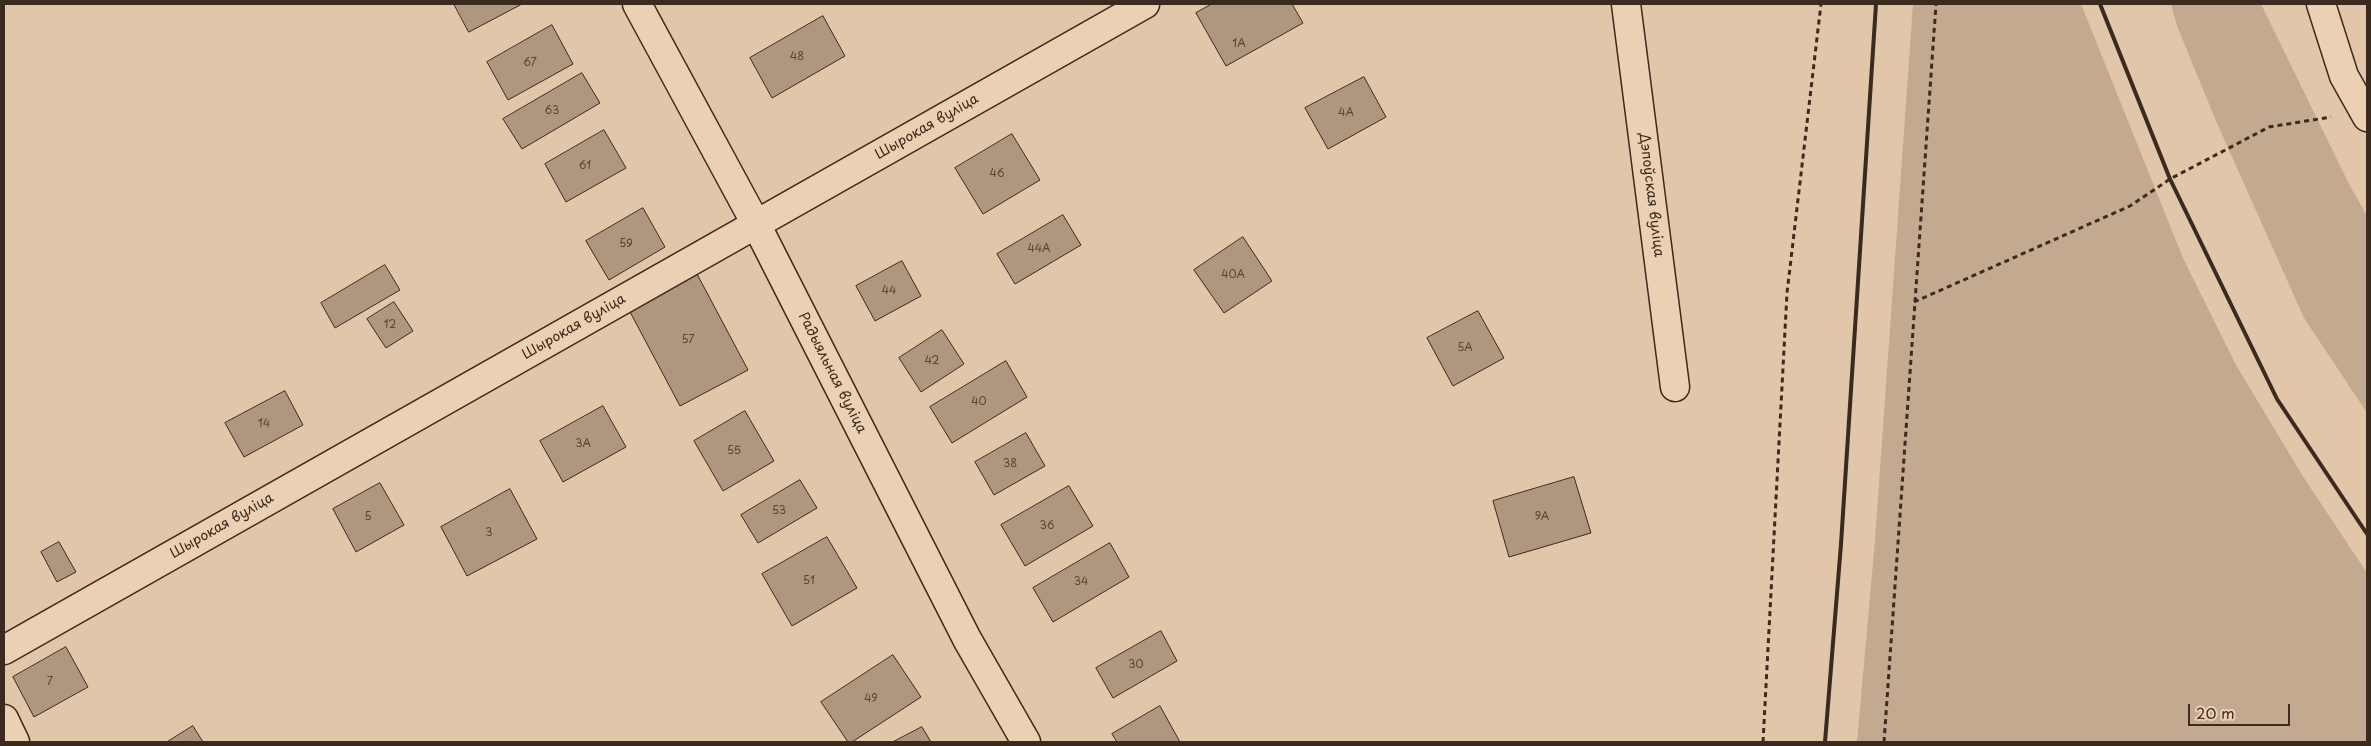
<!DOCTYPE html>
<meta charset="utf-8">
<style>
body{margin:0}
#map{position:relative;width:2371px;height:746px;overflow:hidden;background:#e2c6aa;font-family:"Playpen Sans",sans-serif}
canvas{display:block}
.frame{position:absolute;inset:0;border:5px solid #3b2a1e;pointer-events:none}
.scale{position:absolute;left:2188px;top:704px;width:102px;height:22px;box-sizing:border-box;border:2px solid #3b2a1e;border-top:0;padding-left:6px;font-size:15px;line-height:18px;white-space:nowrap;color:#3b2a1e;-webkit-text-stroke:4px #ecd0b3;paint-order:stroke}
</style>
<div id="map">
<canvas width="2371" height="746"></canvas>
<div class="frame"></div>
<div class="scale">20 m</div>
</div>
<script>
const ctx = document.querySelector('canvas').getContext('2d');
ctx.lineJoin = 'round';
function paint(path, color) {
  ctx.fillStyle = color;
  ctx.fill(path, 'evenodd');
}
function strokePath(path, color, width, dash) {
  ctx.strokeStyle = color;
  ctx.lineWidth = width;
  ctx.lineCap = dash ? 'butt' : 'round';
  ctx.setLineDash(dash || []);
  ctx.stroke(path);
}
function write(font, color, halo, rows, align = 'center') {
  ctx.font = font + ' "Playpen Sans",sans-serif';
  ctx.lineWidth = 4;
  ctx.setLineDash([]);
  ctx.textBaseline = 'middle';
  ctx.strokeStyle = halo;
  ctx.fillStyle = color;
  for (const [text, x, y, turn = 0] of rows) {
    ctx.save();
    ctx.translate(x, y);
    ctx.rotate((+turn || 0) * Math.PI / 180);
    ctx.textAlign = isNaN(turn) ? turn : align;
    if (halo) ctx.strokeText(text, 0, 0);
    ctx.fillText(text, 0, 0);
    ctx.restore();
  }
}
paint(new Path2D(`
 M1913 4H2081L2183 258 2236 365 2304 478 2367 573V742H1857L1875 540Z
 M2171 4H2261L2349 184 2367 216V413L2304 318 2216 121 2177 26Z`), '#c3a990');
const building = new Path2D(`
 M454 4H522L469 32Z
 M1212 4H1292L1303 23 1226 66 1196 13Z
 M823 16 845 56 772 98 750 58Z
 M552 25 573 64 508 100 487 62Z
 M582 73 600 103 522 149 503 119Z
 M1364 77 1386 117 1328 149 1305 108Z
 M604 130 626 168 566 202 545 164Z
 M1012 134 1040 180 983 214 955 168Z
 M643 208 665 247 609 280 586 241Z
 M1063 215 1081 245 1015 284 997 254Z
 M1243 237 1272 281 1224 313 1194 270Z
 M902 261 921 296 875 321 856 286Z
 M385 265 400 290 335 328 321 303Z
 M697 274 748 370 680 406 629 310Z
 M394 302 413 331 386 348 367 319Z
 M1478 311 1504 358 1453 386 1427 338Z
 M942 330 964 364 921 392 899 358Z
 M1006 361 1027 397 952 443 930 407Z
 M285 391 303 425 244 457 225 423Z
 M603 406 626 447 563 482 540 441Z
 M745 411 774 461 723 491 694 441Z
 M1026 433 1045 466 994 495 975 462Z
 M1574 477 1591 533 1509 557 1493 501Z
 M800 480 817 508 758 543 741 515Z
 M380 483 404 525 356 552 333 509Z
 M1069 486 1093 526 1025 566 1001 525Z
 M510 489 537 539 467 576 441 527Z
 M827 537 857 588 792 626 762 574Z
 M59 542 76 572 57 582 41 552Z
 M1110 543 1129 577 1053 622 1033 588Z
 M1161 631 1177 661 1113 698 1096 668Z
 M66 647 88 687 34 717 13 677Z
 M893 655 921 697 852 742H848L821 702Z
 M1160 706 1180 742H1117L1112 734Z
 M193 726 203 742H167Z
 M922 727 931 742H893Z`);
paint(building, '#ae967f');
strokePath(building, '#3b2a1e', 1);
const street = new Path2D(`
 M637 4 756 224 967 639 1026 742
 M1626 4 1675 387
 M2321 4 2344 76 2367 117
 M4 719 15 742`);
const secondary = new Path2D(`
 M4 650 1145 4`);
strokePath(street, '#3b2a1e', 31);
strokePath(secondary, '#3b2a1e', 31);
strokePath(new Path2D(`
 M1914 302 2130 206 2170 179 2269 127 2331 117
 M1763 742 1787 293 1821 4
 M1884 742 1936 4`), '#3b2a1e', 3, [5, 4]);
strokePath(street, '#ecd0b3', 28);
strokePath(secondary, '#ecd0b3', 28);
strokePath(new Path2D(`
 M2100 4 2170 179 2277 399 2367 534
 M1825 742 1841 544 1876 4`), '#3b2a1e', 4);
write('11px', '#584536', null, [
 ["1А",1239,44],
 ["48",797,57],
 ["67",530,63],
 ["63",552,111],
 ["4А",1346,113],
 ["61",585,166],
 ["46",997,174],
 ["59",626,244],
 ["44А",1039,249],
 ["40А",1233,275],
 ["44",889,291],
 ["12",390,325],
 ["57",688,340],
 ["5А",1465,348],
 ["42",932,361],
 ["40",979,402],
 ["14",264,424],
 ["3А",583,444],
 ["55",734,451],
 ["38",1010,464],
 ["53",779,511],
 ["5",368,517],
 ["9А",1542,517],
 ["36",1047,526],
 ["3",489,533],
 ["51",809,581],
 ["34",1081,582],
 ["30",1136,665],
 ["7",50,682],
 ["49",871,699]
]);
write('14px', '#3b2a1e', '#ecd0b3', [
 ["Шырокая вуліца",927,127,-30],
 ["Дэпоўская вуліца",1651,195,83],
 ["Шырокая вуліца",574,327,-30],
 ["Радыяльная вуліца",832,373,63],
 ["Шырокая вуліца",222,526,-30]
]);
</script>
